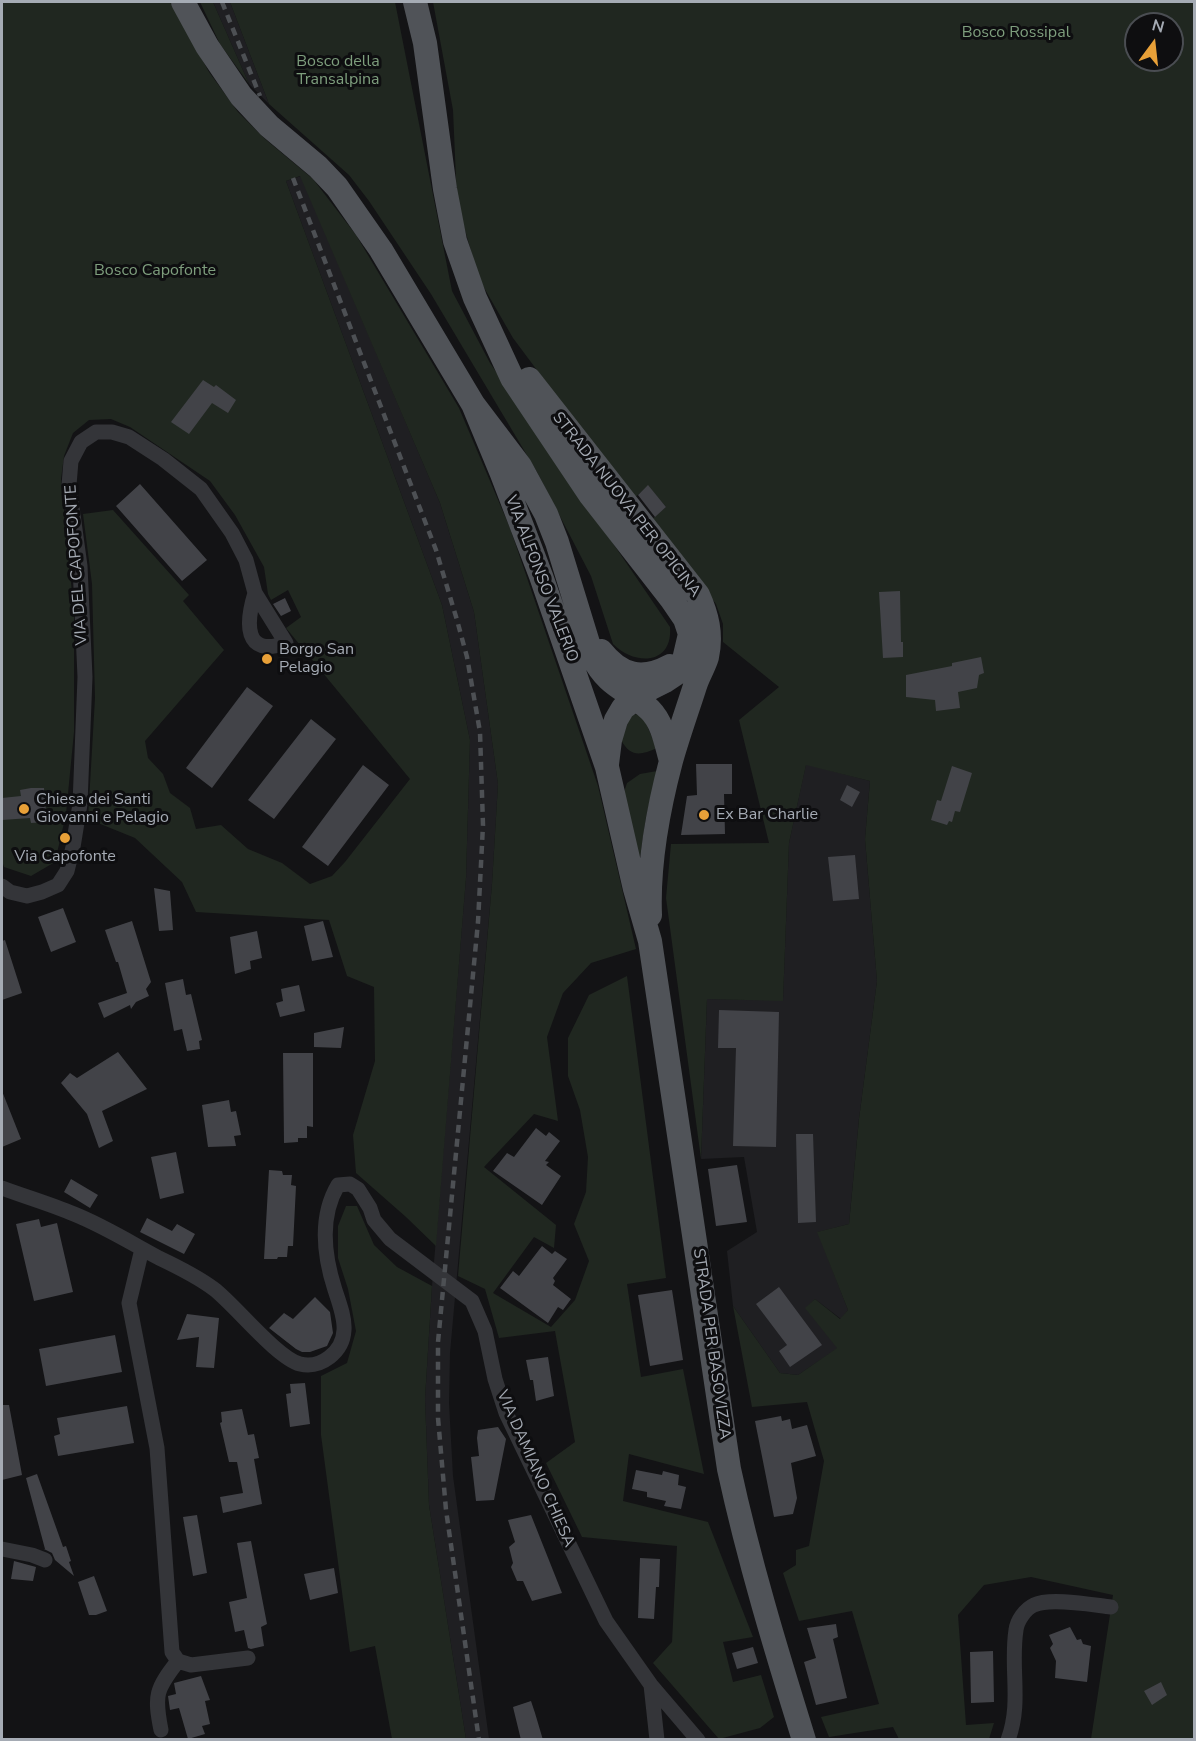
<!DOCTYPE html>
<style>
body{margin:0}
#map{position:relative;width:1196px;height:1741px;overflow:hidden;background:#131315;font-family:"Nunito Sans",sans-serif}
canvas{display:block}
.frame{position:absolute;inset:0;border:3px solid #a5abb4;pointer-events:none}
.north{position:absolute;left:1124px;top:12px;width:60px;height:60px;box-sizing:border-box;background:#0e0e10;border:2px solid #4a4d52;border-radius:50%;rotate:15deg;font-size:16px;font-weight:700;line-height:24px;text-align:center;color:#a5abb4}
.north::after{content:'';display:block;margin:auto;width:21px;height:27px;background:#e8a038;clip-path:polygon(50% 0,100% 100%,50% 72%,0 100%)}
</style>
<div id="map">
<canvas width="1196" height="1741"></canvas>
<div class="frame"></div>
<div class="north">N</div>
</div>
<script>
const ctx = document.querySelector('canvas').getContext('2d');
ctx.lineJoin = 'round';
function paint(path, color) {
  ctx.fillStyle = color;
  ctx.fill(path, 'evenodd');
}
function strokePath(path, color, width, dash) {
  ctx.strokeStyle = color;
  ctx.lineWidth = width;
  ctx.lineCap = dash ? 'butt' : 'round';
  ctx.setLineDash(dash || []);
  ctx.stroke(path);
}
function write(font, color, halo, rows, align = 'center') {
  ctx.font = font + ' "Nunito Sans",sans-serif';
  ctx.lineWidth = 6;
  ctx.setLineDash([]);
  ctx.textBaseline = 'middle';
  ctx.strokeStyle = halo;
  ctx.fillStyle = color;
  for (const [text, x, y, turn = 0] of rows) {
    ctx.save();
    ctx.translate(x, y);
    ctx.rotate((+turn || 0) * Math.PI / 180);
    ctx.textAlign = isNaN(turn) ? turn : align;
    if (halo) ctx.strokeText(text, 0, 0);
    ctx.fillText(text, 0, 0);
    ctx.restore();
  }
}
paint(new Path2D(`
 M213 2H230L269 104 249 84Z
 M301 176 440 503 474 612 498 784 492 884 450 1353 449 1403 453 1476 489 1739H466L429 1505 425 1399 432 1286 466 878 470 740 442 605 286 181Z
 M806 764 870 781 865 839 877 981 859 1119 849 1224 818 1232 848 1310 841 1319 815 1299 806 1308 838 1348 798 1375 780 1373 733 1306 727 1251 757 1232 744 1157 701 1159 707 999 783 1000 789 843Z`), '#1f1f22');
paint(new Path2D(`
 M2 2H170L209 72 238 112 265 139 313 179 356 235 459 408 510 528 598 786 636 949 591 963 563 993 547 1037 558 1121 534 1114 484 1167 556 1225 554 1248 534 1237 493 1293 551 1327 575 1300 589 1261 574 1224 586 1192 588 1157 580 1110 568 1076V1038L589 995 627 976 666 1278 627 1284 641 1377 683 1369 704 1474 629 1454 623 1501 708 1522 753 1637 723 1642 733 1682 761 1675 774 1717 760 1728 719 1739 653 1663 672 1642 677 1546 582 1537 546 1463 575 1442 555 1331 499 1338 485 1289 458 1276 492 884 498 784 474 612 440 503 300 176 286 181 442 605 470 740 466 878 436 1246 406 1217 356 1173 353 1135 375 1061 374 987 347 976 329 920 196 912 182 882 135 838 88 819 95 698 92 584 83 514 113 510 189 595 183 601 224 650 145 741 148 758 163 774 170 793 190 808 196 829 221 825 248 849 282 863 310 884 332 876 345 862 410 779 286 628 301 617 288 590 271 600 268 594 264 567 235 515 210 481 130 427 111 419 89 420 73 433 64 456 61 479 74 614V732L66 814 55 862 31 876 4 867 2 861Z
 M200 2H213L249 84 220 44Z
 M230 2H395L452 291 490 363 670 627C673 665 635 666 613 644L591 576 537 472 431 294 369 201 349 175 269 104Z
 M433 2H1194V1739H1091L1113 1595 1031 1577 984 1585 958 1615 966 1725 994 1723 989 1739H899L893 1727 829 1737 821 1717 879 1704 852 1611 799 1621 783 1573 796 1565V1550L809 1546 824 1461 807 1402 752 1407 733 1306 780 1373 798 1375 837 1348 805 1308 815 1299 840 1319 848 1310 817 1232 849 1224 859 1119 877 981 865 839 870 781 806 765 789 843 783 1001 707 999 701 1159 666 898 671 844 769 843 739 720 779 687 723 642V624L716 604 651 520 666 507 648 486 633 499 513 338 479 279 457 202 453 110ZM1136 24H1172V60H1136Z
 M638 714 643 717 657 748C641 755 631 758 621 740L631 715Z
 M657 771 646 817 639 864 624 792 627 783 640 774Z
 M346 1206H357L374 1245 397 1267 432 1286 425 1399 429 1505 466 1739H392L375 1646 350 1652 321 1435V1376L347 1363 356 1331 348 1289 338 1258V1226Z`), '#202720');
paint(new Path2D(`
 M203 380 214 387 216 385 236 400 228 413 212 403 189 434 171 422Z
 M140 484 207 560 182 581 116 506Z
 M648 485 666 507 655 517 638 495Z
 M900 591 901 642H903V657L883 658 879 592Z
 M285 598 291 611 281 616 273 604Z
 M981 657 984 673 979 675 977 688 958 692 960 708 936 711 935 700 906 697V675L952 666V663Z
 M247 687 273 706 212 788 186 768Z
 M311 719 336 739 274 819 248 800Z
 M696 764H732V794H724L725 834 681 835 687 796 697 795Z
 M363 765 389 785 328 866 302 847Z
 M952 766 972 773 960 812 955 811 952 822 949 821 947 825 931 820 937 800 941 801Z
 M847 785 860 792 852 807 840 800Z
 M31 788H44L47 822 31 823 30 818 2 820V798L21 796 20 790Z
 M855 855 859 899 833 901 828 857Z
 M154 888 170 891 173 930 159 931Z
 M63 908 76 942 51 952 38 917Z
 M132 921 151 982 146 989 149 996 136 1002 131 1009 130 1005 104 1018 98 1003 127 993 118 962H116L105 930Z
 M323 921 333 957 312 961 304 926Z
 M257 931 262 958 250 961 251 969 235 974 230 937Z
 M5 940 22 993 2 1000V941Z
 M183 979 186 995 191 994 202 1040 199 1041 200 1049 187 1051 182 1029 174 1031 165 983Z
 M299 985 305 1011 280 1017 276 1003 283 1001 281 989Z
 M719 1010 779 1012 776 1147 733 1146 736 1048H718Z
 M344 1027 341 1048 314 1047V1033Z
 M118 1052 147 1089 102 1111 113 1141 99 1148 87 1114 61 1083 70 1073 77 1078Z
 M283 1053H313V1127L307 1126V1138H298V1142L284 1143Z
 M2 1091 21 1139 2 1147Z
 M229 1100 231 1112 236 1111 241 1135 234 1136 236 1146 208 1147 202 1105Z
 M536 1128 546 1136 549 1132 560 1141 545 1161 549 1162 546 1165 561 1176 542 1205 493 1171 507 1153 514 1157Z
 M796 1134H813L816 1222 798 1223Z
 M176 1152 184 1193 160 1199 151 1157Z
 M737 1165 747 1222 716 1226 708 1169Z
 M269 1170 282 1171 283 1175H292L291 1185 296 1186 293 1246H288L287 1257H278L277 1259H264Z
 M71 1179 98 1195 90 1208 64 1192Z
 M147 1218 172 1231 177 1224 195 1234 184 1254 140 1232Z
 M39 1219 41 1227 57 1223 73 1292 34 1301 16 1224Z
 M542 1246 552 1254 555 1251 567 1259 553 1278 555 1281 553 1285 571 1299 563 1310 558 1307 548 1323 500 1288 513 1271 519 1276Z
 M779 1287 822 1345 790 1367 779 1351 787 1345 756 1304Z
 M672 1290 683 1360 650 1366 638 1295Z
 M315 1297 330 1312 333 1333 327 1346 310 1352H302L296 1349 269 1328 284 1313 293 1319Z
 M187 1314 219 1318 214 1368 196 1367 199 1337 177 1340Z
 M115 1335 122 1372 46 1386 39 1349Z
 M548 1357 554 1396 536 1401 533 1380H530L526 1360Z
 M305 1383 310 1424 290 1427 286 1394 291 1393 290 1384Z
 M2 1405H9L22 1475 2 1480Z
 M127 1406 134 1443 58 1456 54 1436 60 1434 57 1418Z
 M242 1409 248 1435 254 1434 259 1458 254 1459 262 1504 223 1513 220 1497 243 1493 237 1462H229L220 1423 222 1422 221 1412Z
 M781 1416 782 1421 790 1419 792 1429 807 1425 816 1456 791 1463 797 1498 793 1514 774 1517 755 1421Z
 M498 1427 506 1439 494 1500 476 1501 471 1457 479 1456 477 1438 478 1430Z
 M636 1470 662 1475 663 1471 679 1475 678 1485 686 1487 681 1509 664 1506 666 1501 647 1497V1492L632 1489Z
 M37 1474 62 1544 63 1547 66 1546 71 1561 69 1562 74 1576 55 1560 52 1553 44 1549H45L26 1478Z
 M197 1515 207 1573 193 1576 183 1517Z
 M531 1515 562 1593 532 1601 523 1581H517L511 1567 513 1563 509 1547 515 1542 508 1520Z
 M251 1541 267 1624 261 1627 264 1646 251 1649 248 1648 244 1630 235 1632 229 1602 247 1598 237 1543Z
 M640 1558 660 1559 659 1587H656L654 1619 638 1618Z
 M14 1561 36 1567 33 1581 11 1579Z
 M334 1568 338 1593 310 1600 304 1574Z
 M94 1576 107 1611 96 1615H89L78 1582Z
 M836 1624 838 1637 833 1639 847 1698 816 1705 804 1662 816 1658 807 1628Z
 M1070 1627 1077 1640 1081 1639 1083 1644 1091 1646 1087 1682 1055 1678 1056 1661 1050 1648 1053 1644 1049 1635Z
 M753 1647 758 1663 737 1669 732 1653Z
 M993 1651 994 1702 971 1703 970 1652Z
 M201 1676 210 1700 205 1701 210 1724 202 1726 205 1734 188 1739 179 1708 170 1710 168 1696 176 1694 174 1683Z
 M1161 1682 1167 1695 1152 1705 1144 1691Z
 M531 1701 535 1713 543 1740H521L513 1707Z`), '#424348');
strokePath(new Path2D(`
 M2 886 10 892 27 896 42 892 58 885 67 871 73 847 80 804 85 677 80 566 69 485 71 461 81 442 96 432H112L129 437 163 459 201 489 232 533 246 560 255 593 286 643C243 658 246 622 255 593
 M2 1188C26 1197 50 1204 74 1214 104 1226 131 1243 159 1258 178 1267 198 1277 214 1289 235 1305 277 1358 300 1364 321 1369 343 1352 344 1330 345 1318 339 1302 335 1290 324 1256 319 1217 338 1185L350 1184 358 1189 370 1208 374 1220 390 1239 472 1301 485 1331 495 1379 506 1413 606 1621 651 1685 698 1740
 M142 1249 129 1303 157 1448 172 1652 178 1661 191 1665 248 1658
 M2 1549 32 1555 45 1560
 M651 1685 657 1740
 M161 1730C154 1695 156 1689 178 1661
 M1008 1740C1022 1702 1010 1668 1016 1630 1017 1621 1025 1609 1034 1605 1050 1597 1093 1605 1111 1607`), '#343539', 15);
strokePath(new Path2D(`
 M183 2 207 46 241 96 269 126 318 167 337 187 381 250 473 404 520 466 546 514 557 542 592 656C609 689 627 688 650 710 663 723 666 744 671 761
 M415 2 425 43 445 189 455 241 475 298 512 378 591 496 672 600 685 619 690 634 683 664 677 673 665 681 651 688 623 708 616 720 610 740 607 764
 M529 379 698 595C707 615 712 634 707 657 704 667 698 676 695 686 687 711 678 736 671 761 658 810 648 864 650 915
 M473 404 502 474 541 576 607 767 635 889 650 941 729 1469C749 1561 776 1650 804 1740
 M601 651C621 676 642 681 670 666`), '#505358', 24);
strokePath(new Path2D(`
 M222 2 260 96
 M293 178 436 550 457 620 467 657 480 732 483 825 478 922 438 1342V1418L446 1510 479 1740`), '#4d5054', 4.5, [8, 6]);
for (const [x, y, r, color] of [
 [267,659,6,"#e8a038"],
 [24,809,6,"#e8a038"],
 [704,815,6,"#e8a038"],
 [65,838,6,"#e8a038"]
]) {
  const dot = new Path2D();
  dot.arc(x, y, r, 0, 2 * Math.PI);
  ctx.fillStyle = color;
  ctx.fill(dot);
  strokePath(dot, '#0e0e10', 2);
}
write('16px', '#7e9e7d', '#0e0e10', [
 ["Bosco Rossipal",1016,33],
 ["Bosco della",338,62],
 ["Transalpina",338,80],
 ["Bosco Capofonte",155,271]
]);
write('16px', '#a5abb4', '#0e0e10', [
 ["STRADA NUOVA PER OPICINA",626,505,52],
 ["VIA DEL CAPOFONTE",77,565,-94],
 ["VIA ALFONSO VALERIO",541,579,69],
 ["STRADA PER BASOVIZZA",711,1344,82],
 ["VIA DAMIANO CHIESA",535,1469,66]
]);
write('16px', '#a5abb4', '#0e0e10', [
 ["Borgo San",279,650],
 ["Pelagio",279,668],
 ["Chiesa dei Santi",36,800],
 ["Giovanni e Pelagio",36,818],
 ["Ex Bar Charlie",716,815],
 ["Via Capofonte",65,857,"center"]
], 'left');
</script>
